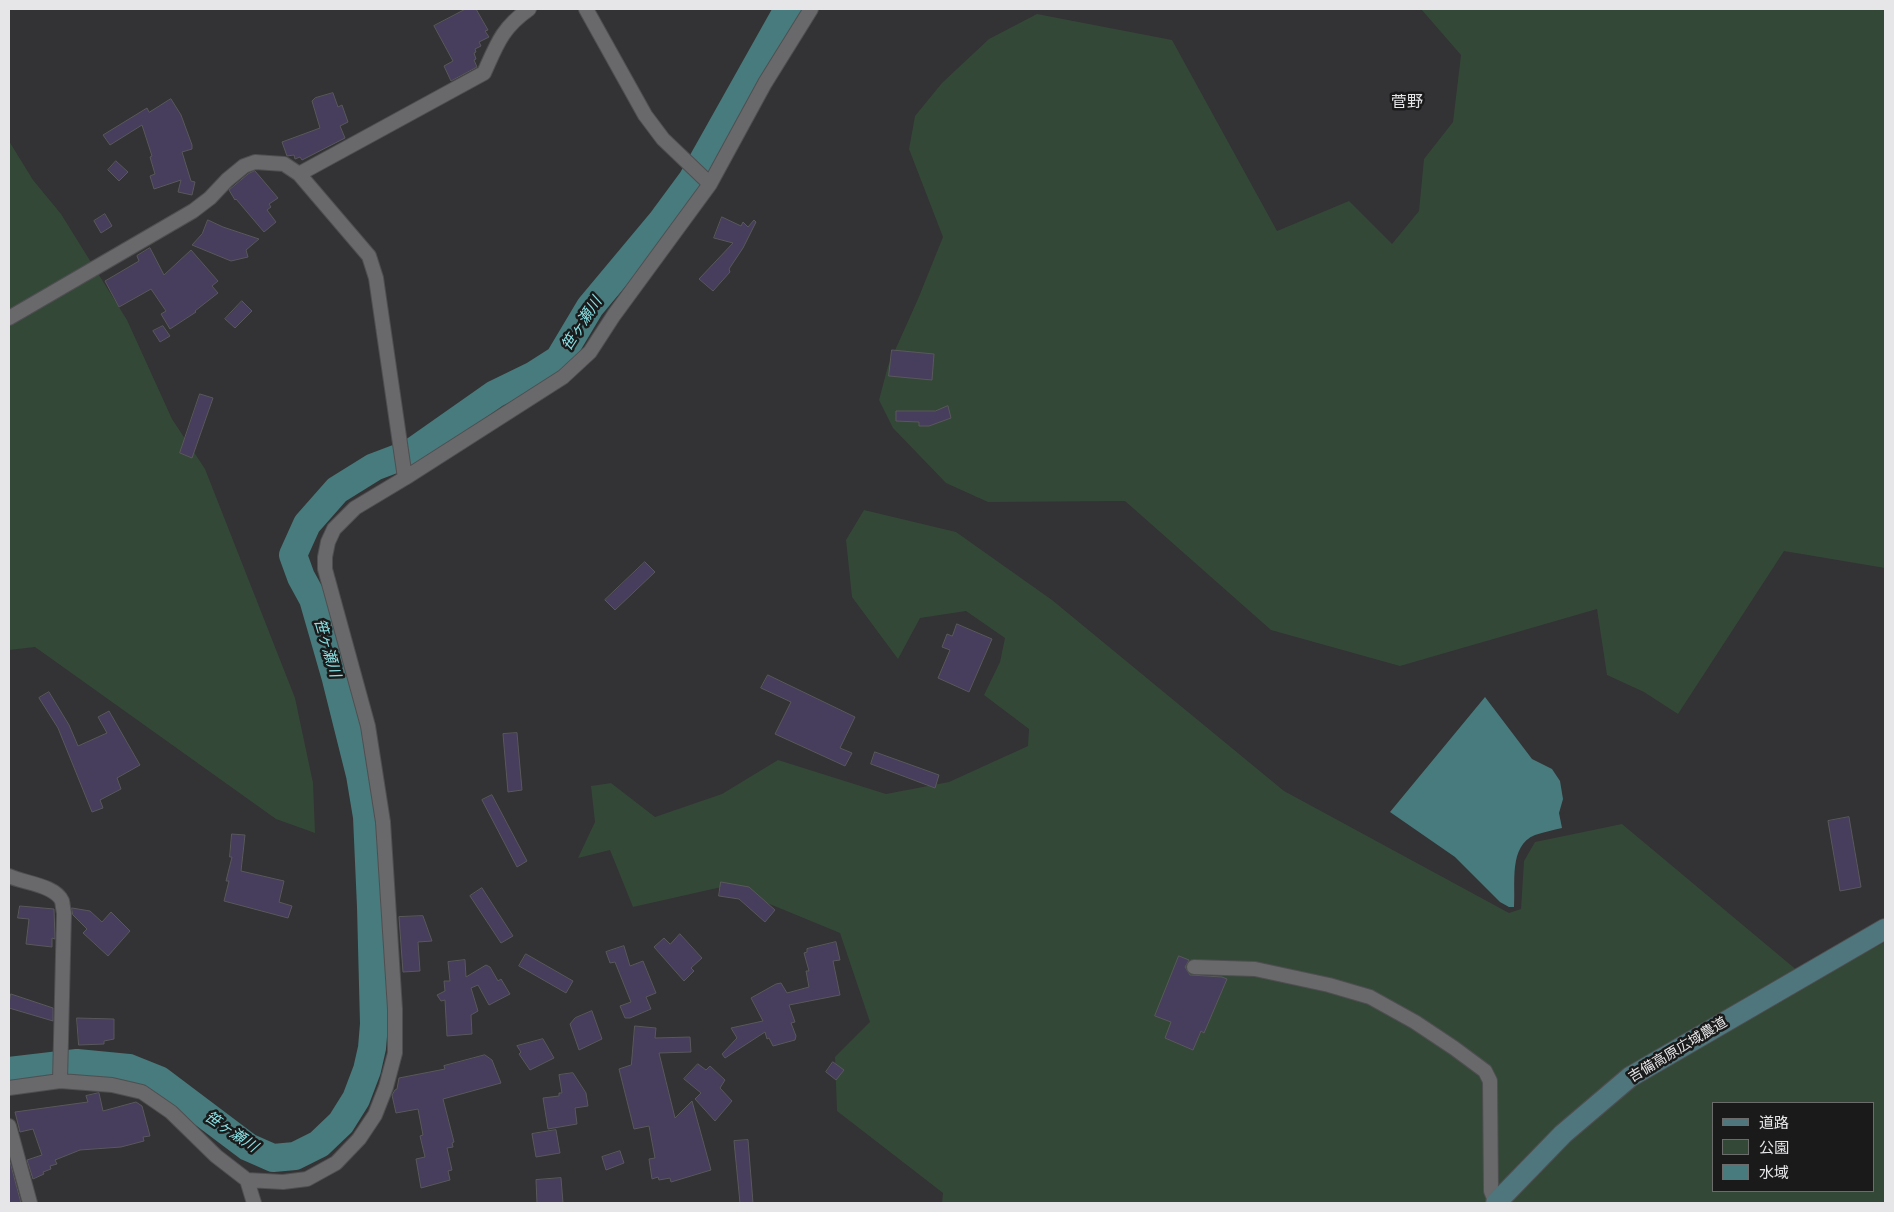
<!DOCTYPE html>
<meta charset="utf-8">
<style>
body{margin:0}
#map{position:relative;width:1894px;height:1212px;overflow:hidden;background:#333234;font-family:"PT Sans","Noto Sans JP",sans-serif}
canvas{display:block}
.frame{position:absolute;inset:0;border:10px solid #e6e6e8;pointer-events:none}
.legend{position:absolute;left:1712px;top:1102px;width:162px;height:90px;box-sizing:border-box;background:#1a1a1b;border:1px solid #6c6c6d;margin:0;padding:6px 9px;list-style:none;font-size:15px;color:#e6e6e8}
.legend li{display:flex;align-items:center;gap:10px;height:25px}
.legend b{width:25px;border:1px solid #6c6c6d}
</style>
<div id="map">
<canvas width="1894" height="1212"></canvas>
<div class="frame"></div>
<ul class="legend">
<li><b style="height:6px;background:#4f767c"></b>道路</li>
<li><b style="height:14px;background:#344838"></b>公園</li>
<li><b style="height:14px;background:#487b7d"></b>水域</li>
</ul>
</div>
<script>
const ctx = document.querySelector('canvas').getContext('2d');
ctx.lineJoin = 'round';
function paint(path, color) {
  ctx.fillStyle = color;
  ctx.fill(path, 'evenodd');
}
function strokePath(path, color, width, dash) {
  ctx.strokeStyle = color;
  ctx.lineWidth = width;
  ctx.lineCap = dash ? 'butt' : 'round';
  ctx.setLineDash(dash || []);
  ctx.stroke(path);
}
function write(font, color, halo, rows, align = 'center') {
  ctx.font = font + ' "PT Sans","Noto Sans JP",sans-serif';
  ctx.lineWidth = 5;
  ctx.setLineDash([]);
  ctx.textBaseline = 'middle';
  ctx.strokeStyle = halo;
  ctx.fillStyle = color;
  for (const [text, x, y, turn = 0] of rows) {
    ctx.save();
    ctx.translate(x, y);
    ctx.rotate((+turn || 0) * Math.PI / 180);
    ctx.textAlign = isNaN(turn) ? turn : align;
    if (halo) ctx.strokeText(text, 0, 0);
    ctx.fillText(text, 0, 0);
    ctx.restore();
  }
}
paint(new Path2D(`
 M1421 9H1885V568L1784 551 1678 714 1644 692 1607 675 1597 609 1400 666 1271 630 1125 501 988 502 946 483 893 428 879 400 888 366 918 299 943 237 909 149 915 116 942 83 989 39 1037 14 1172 40 1277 231 1349 201 1392 244 1419 211 1424 159 1453 122 1461 55Z
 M9 141 33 180 61 214 127 320 172 419 205 469 295 698 313 783 315 833 276 819 35 647 9 650Z
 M864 510 956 532 1052 600 1284 791 1509 913 1521 909 1524 861 1535 842 1622 824 1811 982 1885 942V1203H942L943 1193 837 1111 835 1057 870 1022 840 933 726 886 633 907 610 850 578 858 595 822 591 786 611 783 655 817 722 794 778 760 886 794 949 782 1028 746 1029 729 984 695 1000 662 1005 638 966 611 920 618 898 659 852 597 846 540ZM1713 1103H1873V1191H1713Z`), '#344838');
paint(new Path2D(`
 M1485 697 1532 759 1552 769 1560 781 1563 799 1559 813 1562 828C1553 830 1544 832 1535 835 1508 846 1516 884 1514 907H1509L1500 902 1455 857 1390 812Z`), '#487b7d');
strokePath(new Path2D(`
 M9 1071 77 1063 129 1068 159 1080 248 1147 273 1158 295 1156 319 1144 341 1123 356 1099 367 1070 372 1048 374 1024 371 907 367 817 360 775 336 679 313 599 301 577 293 555 307 524 337 490 374 467 411 453 495 394 534 375 559 359 590 307 661 222 692 180 788 9`), '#487b7d', 28);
const building = new Path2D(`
 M466 9H476L488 30 485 31 489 37 479 42 481 46 475 49 476 52 474 53 476 59 474 60 477 67 451 81 444 66 453 61 434 26Z
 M333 93 338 107 342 105 348 122 340 126 345 138 302 160 300 157 295 159 294 155 287 156 282 142 320 128 312 101 315 98Z
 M171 99 181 115 192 145V149L182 152 191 181 195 182 192 195 178 192 181 180 154 189 150 176 155 174 150 157 152 156 142 125 110 145 103 135 147 108 149 112Z
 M116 161 128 172 119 181 108 170Z
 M255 171 278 198 269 204 271 207 267 210 276 222 264 232 236 199 235 200 229 190 248 174Z
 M105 214 112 226 101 233 94 221Z
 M722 217 741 226 743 222 748 227 754 220 756 222 743 248 729 269 730 272 713 291 699 279 733 243 714 238Z
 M208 220 223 227 259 239 246 250 248 257 231 261 192 245 202 234Z
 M150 248 164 275 191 250 218 281 212 286 218 293 195 311 196 312 170 329 161 314 166 311 151 289 119 307 105 281 139 261 137 256Z
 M242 301 252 311 235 328 225 319Z
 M163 326 170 336 160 342 153 331Z
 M892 350 934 354 932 380 889 376Z
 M200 394 213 398 192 458 180 453Z
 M948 406 951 418 929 426H919V422L896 421V411H935Z
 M645 562 655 572 615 610 605 600Z
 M957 624 992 639 969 692 938 678 950 650 942 647 947 634 952 636Z
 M768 675 855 717 840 748 852 753 845 766 775 734 791 702 761 688Z
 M49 692 69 725 78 746 107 733 98 717 109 711 140 765 117 778 121 789 100 800 103 808 92 812 58 728 39 698Z
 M517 733 522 790 508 792 503 734Z
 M875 752 939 775 935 788 871 764Z
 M492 795 527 861 517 867 482 800Z
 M1849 817 1861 887 1840 891 1828 821Z
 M232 834 245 835 241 871 284 881 279 902 292 906 288 918 224 901 229 881H226L232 857H230Z
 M721 882 749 887 775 910 765 922 739 899 719 896Z
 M482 888 513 936 501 943 470 896Z
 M20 906 54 909 55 939 52 938V947L26 944 29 919 18 918Z
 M72 908 90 911 102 922 111 912 130 931 108 956 83 933 87 929 73 915Z
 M423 916 432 941 418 942 420 971 403 972 399 917Z
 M680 934 702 958 691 968 694 971 684 981 654 947 664 938 670 944Z
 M836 942 840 960 833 961 840 995 789 1005 795 1022 791 1023 796 1036 795 1040 773 1046 769 1038 767 1039 765 1032 725 1058 722 1054 737 1038 731 1028 763 1021 751 998 776 984 781 983 787 993 809 987 806 971H809L804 953 807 952V949Z
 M624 946 630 966 643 961 656 993 646 997 651 1009 630 1018H625L620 1006 631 1002 615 962 610 963 606 952Z
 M526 954 573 981 566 993 519 966Z
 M1179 956 1189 960 1185 967 1190 975 1222 977 1227 979 1204 1033 1201 1031 1193 1050 1165 1038 1171 1022 1155 1016Z
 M465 960 466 977 486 965 490 967 498 981 501 979 510 994 489 1005 478 985 471 988 478 1011 471 1015 472 1034 447 1036 445 1000 441 1001 437 995 445 991 444 981H450L448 962Z
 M11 994 53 1008V1021L9 1008Z
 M592 1011 602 1039 579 1050 570 1024 575 1018Z
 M77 1018 114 1019V1039L104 1041V1044L79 1045Z
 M635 1026 656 1028 655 1038 690 1037 691 1052 659 1053 675 1118 692 1101 711 1170 671 1182 670 1178 659 1180 658 1177 652 1179 649 1159 655 1158 649 1126 634 1129 619 1069 631 1065Z
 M543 1039 554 1058 530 1070 519 1054 521 1052 517 1046Z
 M485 1055 492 1060 501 1083 443 1099 454 1142 452 1143 453 1147 447 1148 452 1170 448 1171 450 1180 421 1188 416 1159 425 1157 420 1136 423 1135 418 1109 396 1113 392 1095 395 1090 397 1089 399 1078 445 1069 444 1066Z
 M833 1062 844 1070 836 1080 826 1072Z
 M698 1064 706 1070 710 1066 725 1080 720 1088 732 1101 715 1121 695 1099 701 1093 684 1079Z
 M573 1073 586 1093 588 1106 575 1108 577 1124 548 1129 543 1098 559 1096V1093H562L559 1075Z
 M99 1093 103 1111 136 1102 142 1106 150 1136 143 1137 144 1141 121 1147 80 1150 55 1160 57 1164 50 1166 51 1169 43 1172 44 1174 33 1179 27 1160 42 1155 33 1129 20 1132 15 1112 88 1102 86 1096Z
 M556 1130 560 1153 536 1157 532 1134Z
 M748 1140 753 1203H740L734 1141Z
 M620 1151 624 1163 606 1170 602 1157Z
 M9 1158 21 1203H9Z
 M561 1178 563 1203H537L536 1180Z`);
paint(building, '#473d5c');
strokePath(building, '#59585b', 1);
const street = new Path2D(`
 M586 9 645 115 663 139 710 184
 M299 174 484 73C497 44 502 28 529 9
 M9 318 193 211 210 198 227 180 244 166 255 162 284 164 299 174 369 256 376 278 405 478
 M9 876C23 883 55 885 62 901 63 905 63 910 64 913L60 1081
 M1194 967 1255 969 1329 985 1370 997 1415 1022 1454 1048 1485 1071 1490 1081 1491 1191 1496 1203
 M9 1088 60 1081 112 1085 142 1092 171 1112 216 1156 247 1180 283 1182 307 1179 336 1163 359 1139 375 1115 386 1087 395 1053V1009L383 822 368 726 325 569V557L328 542 334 529 355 508 405 478 563 377 590 352 614 315 710 184 765 83 811 9
 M9 1126 30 1203
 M247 1180 254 1203`);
const secondary = new Path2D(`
 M1496 1203 1563 1134 1630 1077 1885 929`);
strokePath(street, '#4f4f51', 16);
strokePath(secondary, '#4f4f51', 22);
strokePath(street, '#69686b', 14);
strokePath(secondary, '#4f767c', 20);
write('14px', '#e6e6e8', '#1a1a1b', [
 ["吉備高原広域農道",1678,1050,-31]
]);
write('italic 15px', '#8ae2e6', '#1a1a1b', [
 ["笹ヶ瀬川",582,324,-57],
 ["笹ヶ瀬川",327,648,74],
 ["笹ヶ瀬川",231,1132,34]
]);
write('16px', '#e6e6e8', '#1a1a1b', [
 ["菅野",1407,102]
]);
</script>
